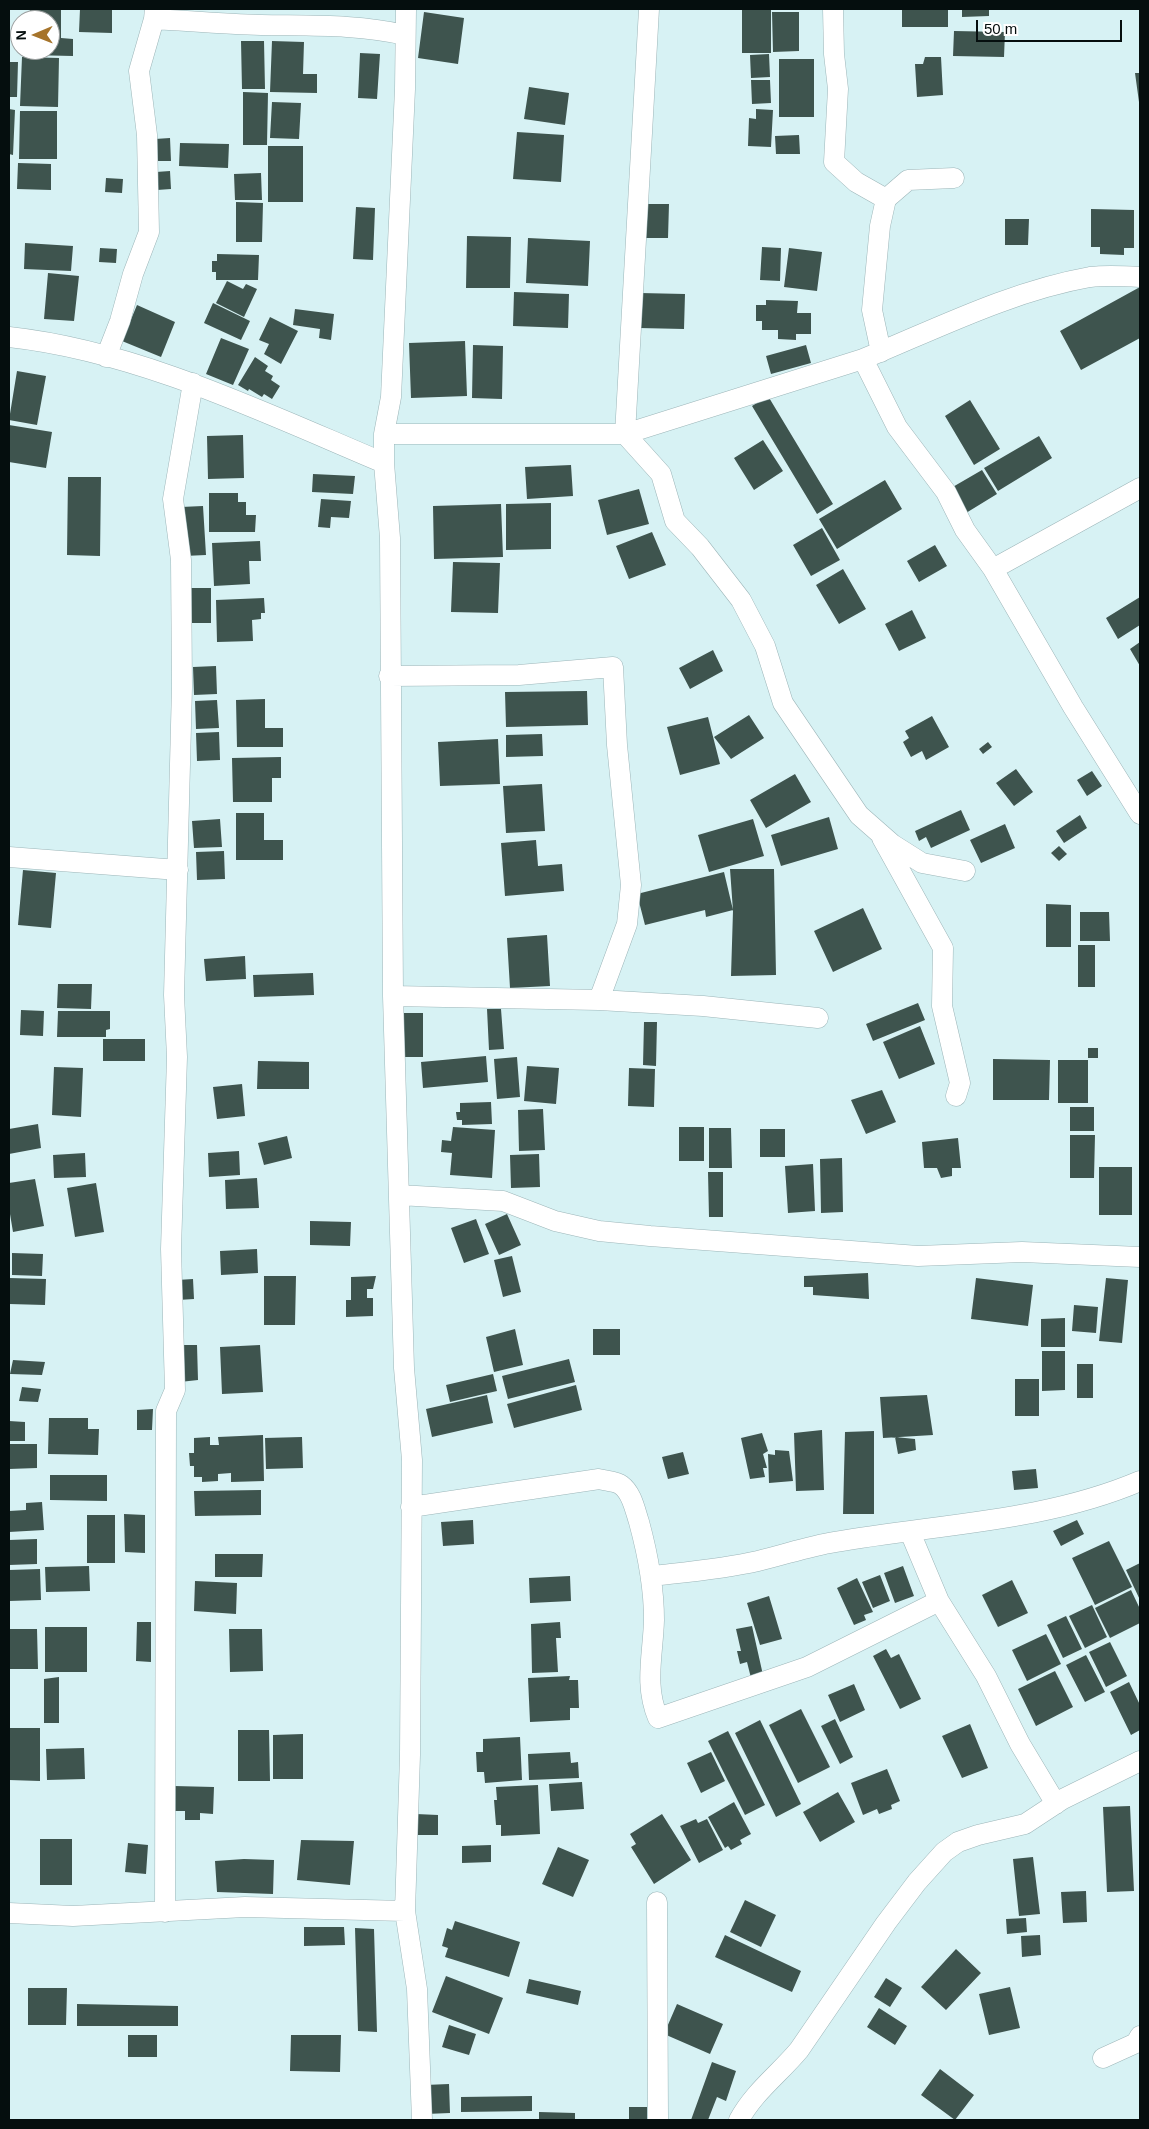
<!DOCTYPE html>
<style>
body{margin:0}
#map{position:relative;width:1149px;height:2129px;overflow:hidden;background:#d7f2f4;font-family:Helvetica,sans-serif}
canvas{display:block}
.frame{position:absolute;inset:0;border:10px solid #050e0e;pointer-events:none}
.north{position:absolute;left:10px;top:10px;width:50px;height:50px;box-sizing:border-box;background:#fff;border:1px solid #9b9f9f;border-radius:50%;rotate:269deg;font-size:14px;font-weight:700;line-height:20px;text-align:center;color:#050e0e}
.north::after{content:'';display:block;margin:auto;width:18px;height:22px;background:#a6742b;clip-path:polygon(50% 0,100% 100%,50% 72%,0 100%)}
.scale{position:absolute;left:976px;top:20px;width:146px;height:22px;box-sizing:border-box;border:2px solid #050e0e;border-top:0;padding-left:6px;font-size:15px;line-height:18px;white-space:nowrap;color:#050e0e;-webkit-text-stroke:4px #fff;paint-order:stroke}
</style>
<div id="map">
<canvas width="1149" height="2129"></canvas>
<div class="frame"></div>
<div class="north">N</div>
<div class="scale">50 m</div>
</div>
<script>
const ctx = document.querySelector('canvas').getContext('2d');
ctx.lineJoin = 'round';
function paint(path, color) {
  ctx.fillStyle = color;
  ctx.fill(path, 'evenodd');
}
function strokePath(path, color, width, dash) {
  ctx.strokeStyle = color;
  ctx.lineWidth = width;
  ctx.lineCap = dash ? 'butt' : 'round';
  ctx.setLineDash(dash || []);
  ctx.stroke(path);
}
paint(new Path2D(`
 M30 9H61V38L73 39V56L29 55V50H50V20H29Z
 M80 9H112V33L79 32Z
 M742 9H771V53H742Z
 M902 9H948V27H902Z
 M962 9H989V16L962 17Z
 M424 12 464 18 458 64 418 58Z
 M772 12H799V51L773 52Z
 M954 31 1005 32 1004 57 953 56Z
 M241 41H264L265 89H242Z
 M272 41 304 42 303 74H317V93L270 92Z
 M360 53 380 54 377 99 358 98Z
 M769 54 770 77 751 78 750 55Z
 M22 57 59 58 58 107 20 106Z
 M925 57H941L943 95 917 97 915 64H923Z
 M779 59H814V117H779Z
 M9 62H18L17 97H9Z
 M1135 73H1140V101L1139 102Z
 M751 80H770L771 103 752 104Z
 M529 87 569 93 565 125 524 119Z
 M243 92 268 93 267 145H243Z
 M272 102 301 103 299 139 270 138Z
 M9 109 15 110 13 155 9 154Z
 M756 109 773 110 771 147 748 146 749 118 756 119Z
 M20 111H57V159H19Z
 M517 132 564 135 561 182 513 179Z
 M799 135 800 154H776L775 136Z
 M170 138 171 161H155V139Z
 M180 143 229 144 228 168 179 166Z
 M268 146H303V202H268Z
 M18 163 51 164V190L17 189Z
 M170 171 171 189 157 190 156 172Z
 M261 173 262 200H235L234 174Z
 M106 178 123 179 122 193 105 192Z
 M236 202 263 203 262 242H236Z
 M644 204H669L668 238H643Z
 M356 207 375 208 373 260 353 259Z
 M1091 209 1134 210V248H1124V255L1100 254V247H1091Z
 M1005 219H1029L1028 245H1005Z
 M467 236 511 237 510 288H466Z
 M528 238 590 241 588 286 526 283Z
 M25 243 73 246 71 271 24 269Z
 M762 247 781 248 780 281 760 280Z
 M100 248 117 249 116 263 99 262Z
 M789 248 822 252 817 291 784 287Z
 M217 254 259 255 258 280H216V272H212V261H217Z
 M48 273 79 276 74 321 44 319Z
 M227 281 243 289 246 284 257 289 244 317 216 303Z
 M1140 287V338L1081 370 1060 331Z
 M514 292 569 294 568 328 513 326Z
 M640 293 685 294 684 329 639 328Z
 M766 300 798 301 797 313H811V334H796V340L778 339V330H762V321H756V305H766Z
 M213 303 250 321 241 340 204 323Z
 M137 305 175 322 161 357 122 341Z
 M295 309 334 314 331 340 319 338 320 329 293 325Z
 M270 317 298 331 281 364 264 354 269 344 259 340Z
 M221 338 249 349 233 385 206 374Z
 M465 341 467 396 411 398 409 343Z
 M473 345 503 346 502 399 472 398Z
 M806 345 811 363 771 374 766 356Z
 M255 357 268 366 265 371 273 376 271 380 280 386 272 399 264 394 262 397 249 389 248 391 238 385Z
 M17 371 46 376 37 425 9 420Z
 M768 396 833 504 817 514 752 406Z
 M970 400 1000 449 974 465 945 416Z
 M9 425 52 432 46 468 9 462Z
 M243 435 244 478 208 479 207 436Z
 M1039 436 1052 458 998 491 984 468Z
 M763 440 783 471 754 490 734 458Z
 M571 465 573 496 527 499 525 467Z
 M982 470 997 494 966 513 951 488Z
 M313 474 355 476 353 494 312 492Z
 M68 477H101L100 556 67 555Z
 M885 480 902 509 837 549 819 519Z
 M639 489 649 524 607 535 598 500Z
 M209 493H238V502H246V515H256L255 532H209Z
 M321 499 351 501 349 518 331 517 330 528 318 527Z
 M551 503V549L506 550V504Z
 M501 504 503 557 434 559 433 506Z
 M203 506 206 555 184 556 181 507Z
 M822 528 840 560 811 576 793 545Z
 M652 532 666 565 629 579 616 546Z
 M260 541 261 561H249L250 584 214 586 212 543Z
 M935 545 947 566 919 582 907 561Z
 M453 562 500 563 498 613 451 612Z
 M843 569 866 609 839 624 816 585Z
 M188 588H211V623H189Z
 M1140 597V625L1118 639 1106 618Z
 M264 598 265 613H261V619L252 620 253 641 217 642 216 600Z
 M912 610 926 638 899 651 885 624Z
 M1140 642V666L1130 649Z
 M713 650 723 671 690 689 679 668Z
 M216 666 217 694 194 695 193 667Z
 M587 691 588 725 506 727 505 692Z
 M265 699V728H283V747H237L236 700Z
 M217 700 219 728 196 729 195 701Z
 M749 715 764 738 731 759 714 737Z
 M932 716 949 747 926 760 922 751 911 757 903 742 909 738 905 731Z
 M708 717 720 764 680 775 667 727Z
 M219 732 220 760 197 761 196 733Z
 M542 734 543 756 506 757V735Z
 M498 739 500 784 440 786 438 742Z
 M988 742 992 747 983 754 979 749Z
 M281 757V778H272V802H233L232 758Z
 M1016 769 1033 792 1014 806 996 783Z
 M1092 771 1102 786 1087 796 1077 780Z
 M795 774 811 802 766 828 750 800Z
 M542 784 545 831 506 833 503 786Z
 M961 810 970 830 931 848 926 837 919 841 915 831Z
 M236 813H264V840H283V860H236Z
 M1080 815 1087 828 1064 843 1056 831Z
 M829 817 838 849 781 866 771 835Z
 M220 819 222 847 194 848 192 821Z
 M753 819 764 856 709 872 698 835Z
 M1005 824 1015 848 981 863 970 840Z
 M536 840 538 866 562 864 564 891 505 896 501 843Z
 M1059 846 1067 854 1059 861 1051 853Z
 M224 851 225 879 197 880 196 852Z
 M730 869H774L776 975 731 976 733 911Z
 M23 870 56 873 51 928 18 925Z
 M724 872 733 910 706 917 705 910 645 925 637 894Z
 M1046 904 1071 905V947H1046Z
 M863 908 882 949 833 972 814 931Z
 M1080 912H1109L1110 941H1080Z
 M547 935 550 986 510 988 507 938Z
 M1078 945H1095V987H1078Z
 M245 956 246 979 206 981 204 959Z
 M313 973 314 995 254 997 253 975Z
 M58 984H92L91 1009 57 1008Z
 M918 1003 925 1020 873 1041 866 1024Z
 M487 1009H501L504 1049 489 1050Z
 M21 1010 44 1011 43 1036 20 1035Z
 M58 1011H110V1029L106 1030V1037H57Z
 M404 1013H423V1057H404Z
 M644 1022H657L656 1066 643 1065Z
 M920 1026 935 1064 899 1079 883 1042Z
 M103 1039H145V1061H103Z
 M1088 1048H1098V1058H1088Z
 M486 1056 488 1082 423 1088 421 1062Z
 M517 1057 520 1097 497 1099 494 1059Z
 M993 1059 1050 1060 1049 1100H993Z
 M1058 1060H1088V1103H1058Z
 M258 1061 309 1062V1089H257Z
 M527 1066 559 1068 556 1104 524 1101Z
 M54 1067 83 1068 81 1117 52 1115Z
 M629 1068 655 1069 654 1107 628 1106Z
 M242 1084 245 1116 217 1119 213 1087Z
 M882 1090 896 1122 866 1134 851 1100Z
 M491 1102 492 1124 462 1125V1120H457L456 1112H460V1103Z
 M1070 1107H1094V1131H1070Z
 M543 1109 545 1150 519 1151 518 1110Z
 M38 1124 41 1148 9 1154V1129Z
 M453 1127 495 1130 492 1178 450 1175 452 1153 441 1152 442 1140 451 1141Z
 M679 1127H704V1161H679Z
 M709 1128H731L732 1168H709Z
 M760 1129H785V1157H760Z
 M1070 1135H1095L1094 1178H1070Z
 M287 1136 292 1158 264 1165 258 1143Z
 M958 1138 961 1168H952V1176L941 1178 937 1168H924L922 1142Z
 M239 1151 240 1175 209 1177 208 1153Z
 M85 1153 86 1177 54 1178 53 1155Z
 M539 1154 540 1187 511 1188 510 1155Z
 M842 1158 843 1212 821 1213 820 1159Z
 M813 1164 815 1211 788 1213 785 1166Z
 M1099 1167H1132V1215H1099Z
 M708 1172H723V1217H709Z
 M257 1178 259 1208 226 1209 225 1180Z
 M35 1179 44 1226 13 1232 9 1208V1183Z
 M96 1183 104 1232 75 1237 67 1188Z
 M507 1214 521 1245 499 1255 485 1224Z
 M476 1219 489 1254 464 1263 451 1228Z
 M310 1221 351 1222 350 1246 310 1245Z
 M257 1249 258 1273 221 1275 220 1251Z
 M12 1253 43 1254 42 1276 12 1275Z
 M512 1256 521 1292 503 1297 494 1260Z
 M868 1273 869 1299 813 1295V1287H804V1276Z
 M264 1276H296L295 1325H264Z
 M376 1276 373 1289H367V1298H373V1316L346 1317V1300H351V1277Z
 M9 1278 46 1279 45 1305 9 1304Z
 M976 1278 1033 1285 1028 1326 971 1319Z
 M1106 1278 1128 1280 1122 1343 1099 1341Z
 M193 1279 194 1299 178 1300 177 1280Z
 M1074 1305 1098 1307 1096 1333 1072 1331Z
 M1065 1318V1347H1041V1319Z
 M515 1329 523 1365 494 1372 486 1337Z
 M593 1329H620V1355H593Z
 M180 1345H197L198 1380 180 1382Z
 M260 1345 263 1392 222 1394 220 1347Z
 M1042 1351H1065V1390L1042 1391Z
 M569 1359 575 1382 508 1399 502 1376Z
 M13 1360 45 1362 42 1375 10 1374Z
 M1077 1364H1093V1398H1077Z
 M493 1374 497 1391 450 1402 446 1385Z
 M1015 1379H1039V1416H1015Z
 M576 1385 582 1410 514 1428 507 1404Z
 M22 1387 41 1389 38 1402 19 1401Z
 M487 1395 493 1423 432 1437 426 1409Z
 M927 1395 933 1435 883 1438 880 1397Z
 M153 1409 152 1430H137V1410Z
 M49 1418H88V1429H99L98 1455 48 1454Z
 M9 1421 25 1422V1441H9Z
 M822 1430 824 1490 796 1491 794 1433Z
 M874 1431V1514H843L845 1432Z
 M762 1433 768 1451 763 1454 767 1468H763L765 1477 750 1479 741 1438Z
 M263 1435 264 1481 231 1482V1473L218 1474V1481L202 1482V1477H194V1466H190L189 1453H194V1438L210 1437V1445H219L218 1437Z
 M302 1437 303 1468 266 1469 265 1438Z
 M895 1437 915 1439 916 1450 898 1454Z
 M9 1444H37V1468L9 1469Z
 M775 1450 789 1451 793 1481 769 1483 768 1454 775 1455Z
 M683 1452 689 1474 668 1479 662 1457Z
 M1036 1469 1038 1488 1014 1490 1012 1471Z
 M50 1475H107V1501L50 1500Z
 M261 1490V1515L195 1516 194 1491Z
 M42 1502 44 1530 9 1532V1511L26 1510V1503Z
 M124 1514 145 1515V1553L125 1552Z
 M87 1515H115V1563H87Z
 M473 1520 474 1544 443 1546 441 1522Z
 M1077 1520 1084 1534 1061 1546 1053 1531Z
 M37 1539V1564L9 1565V1540Z
 M1109 1541 1132 1587 1095 1605 1072 1558Z
 M215 1554H263L262 1577H215Z
 M1140 1563V1600L1126 1570Z
 M89 1566 90 1591 46 1592 45 1567Z
 M903 1566 914 1596 895 1603 884 1573Z
 M40 1569 41 1600 9 1601V1570Z
 M880 1575 890 1601 873 1608 862 1582Z
 M570 1576 571 1601 530 1603 529 1578Z
 M857 1578 873 1612 864 1615 866 1620 854 1625 837 1588Z
 M1012 1580 1028 1613 998 1627 982 1595Z
 M195 1581 237 1583 236 1614 194 1611Z
 M1131 1590 1140 1609V1623L1110 1638 1095 1608Z
 M769 1596 782 1639 760 1645 747 1603Z
 M1092 1605 1107 1637 1085 1648 1069 1616Z
 M1066 1616 1082 1649 1063 1658 1047 1625Z
 M137 1622H151V1662L136 1661Z
 M560 1622 561 1638H556L558 1672 532 1673 531 1624Z
 M752 1626 763 1675 751 1678 747 1662 740 1664 737 1651H741L736 1629Z
 M45 1627H87V1672H45Z
 M9 1629H37L38 1669H9Z
 M229 1629H262L263 1671 230 1672Z
 M1046 1634 1061 1664 1027 1681 1012 1650Z
 M1110 1642 1127 1676 1106 1687 1089 1652Z
 M886 1649 891 1658 899 1654 921 1699 900 1709 873 1656Z
 M1086 1655 1105 1692 1085 1702 1066 1665Z
 M1055 1671 1073 1707 1036 1726 1018 1689Z
 M570 1676 569 1680H578L579 1708H570V1720L530 1722 528 1678Z
 M59 1677V1723H44V1679Z
 M1129 1682 1140 1705V1730L1131 1735 1110 1692Z
 M854 1684 865 1710 840 1722 828 1695Z
 M801 1709 830 1767 798 1783 769 1725Z
 M835 1719 853 1757 840 1764 821 1726Z
 M760 1720 801 1804 776 1817 735 1733Z
 M970 1724 988 1768 962 1778 942 1736Z
 M9 1728H40V1781L9 1780Z
 M238 1730H269L270 1781H238Z
 M728 1731 765 1805 745 1815 708 1741Z
 M303 1734V1779H273V1735Z
 M520 1737 522 1780 485 1783 484 1772H477L476 1752H483V1739Z
 M84 1748 85 1779 47 1780 46 1749Z
 M570 1752 571 1763 578 1762 579 1778 529 1780 528 1754Z
 M711 1752 725 1781 701 1793 687 1763Z
 M887 1769 900 1801 891 1805 892 1809 879 1814 877 1809 863 1815 851 1783Z
 M582 1782 584 1809 551 1811 549 1784Z
 M538 1785 540 1834 501 1836V1825H496L494 1800H497L496 1787Z
 M174 1786 214 1787 213 1814 200 1813V1820H185V1811H173Z
 M838 1792 855 1822 820 1842 803 1812Z
 M734 1802 751 1834 740 1840 742 1844 731 1850 728 1846 725 1848 708 1817Z
 M1130 1806 1134 1891 1107 1892 1103 1807Z
 M416 1814 438 1815V1835H416Z
 M662 1814 691 1860 654 1884 631 1847 636 1844 630 1834Z
 M696 1819 698 1823 707 1819 723 1850 699 1863 680 1826Z
 M40 1839H72V1885H40Z
 M301 1840 354 1841 350 1885 297 1880Z
 M128 1843 148 1845 146 1874 125 1872Z
 M491 1845V1862L462 1863V1846Z
 M558 1847 589 1860 573 1897 542 1884Z
 M1033 1857 1040 1914 1019 1916 1013 1859Z
 M244 1859 274 1860 273 1894 217 1892 215 1861Z
 M1086 1891 1087 1922 1063 1923 1061 1892Z
 M745 1900 776 1915 761 1947 730 1932Z
 M1026 1918 1027 1932 1007 1934 1006 1919Z
 M455 1921 520 1942 509 1977 445 1957 448 1948 442 1946 447 1928 452 1930Z
 M304 1927H344L345 1945 304 1946Z
 M355 1928 374 1929 377 2032 358 2031Z
 M725 1935 801 1971 792 1992 715 1957Z
 M1040 1935 1041 1955 1022 1957 1021 1936Z
 M956 1949 981 1973 946 2010 921 1987Z
 M446 1976 503 1998 489 2034 432 2012Z
 M886 1978 902 1988 890 2007 874 1997Z
 M529 1979 581 1991 578 2005 526 1993Z
 M1010 1987 1020 2028 989 2035 979 1994Z
 M28 1988H67L66 2025H28Z
 M77 2004 178 2006V2026H77Z
 M677 2004 723 2024 710 2054 664 2034Z
 M879 2008 907 2026 895 2045 867 2027Z
 M449 2025 476 2034 469 2055 442 2047Z
 M128 2035H157V2057H128Z
 M291 2035H341L340 2072 290 2071Z
 M712 2062 736 2071 726 2101 717 2097 708 2120H691Z
 M940 2069 974 2095 955 2120 921 2095Z
 M449 2084 450 2113 426 2114 425 2085Z
 M532 2096V2111L461 2112V2097Z
 M629 2107H647V2120H629Z
 M539 2112 575 2113V2120H539Z`), '#3e544e');
const street = new Path2D(`
 M155 9 154 19C190 21 225 24 261 25 309 26 358 24 405 35
 M406 9 405 89 391 397 384 434V463L390 538 393 996 404 1368 412 1460 410 1755 405 1911 417 1989 422 2120
 M649 9 625 434 661 474 675 521 700 547 741 600 765 646 783 703 859 815 892 844 922 863 965 871
 M833 9 834 54 838 89 834 162 856 182 886 199
 M9 337C138 351 265 413 384 463
 M881 352 872 310 880 226 886 199 908 180 954 178
 M106 357 120 321 133 274 149 232 147 135 139 71 154 19
 M863 359C936 329 1011 291 1090 277 1106 275 1124 276 1140 277
 M384 434H625L863 359 897 427 946 492 965 530 993 569 1073 707 1140 814
 M993 569 1140 488
 M389 676 519 675 613 667 617 745 631 885 627 924 599 1000
 M882 838 943 948 942 1006 960 1083 956 1096
 M9 857 178 870
 M393 996 599 1000 703 1006 818 1018
 M399 1195 503 1201 555 1221 599 1231 650 1236 918 1256 1022 1252 1140 1257
 M411 1507 599 1479C606 1481 616 1481 621 1485 632 1493 635 1510 639 1522 648 1555 654 1586 654 1620 653 1655 644 1685 658 1718L807 1667 939 1601
 M910 1532 939 1601 986 1676 1020 1744 1056 1804
 M652 1576C687 1572 723 1569 758 1561 784 1555 809 1546 835 1542 937 1524 1044 1522 1140 1481
 M657 1902 658 2120
 M165 1912 166 1411 175 1390 171 1249 177 1057 174 995 182 687 181 560 173 499 193 383
 M9 1913 73 1916 245 1907 405 1911
 M1103 2058 1136 2043 1140 2036
 M739 2120C754 2092 779 2074 799 2050L886 1923 917 1882 944 1852 958 1842 978 1835 1025 1824 1063 1799 1140 1761`);
strokePath(street, '#9cb5b8', 21);
strokePath(street, '#fff', 20);
</script>
